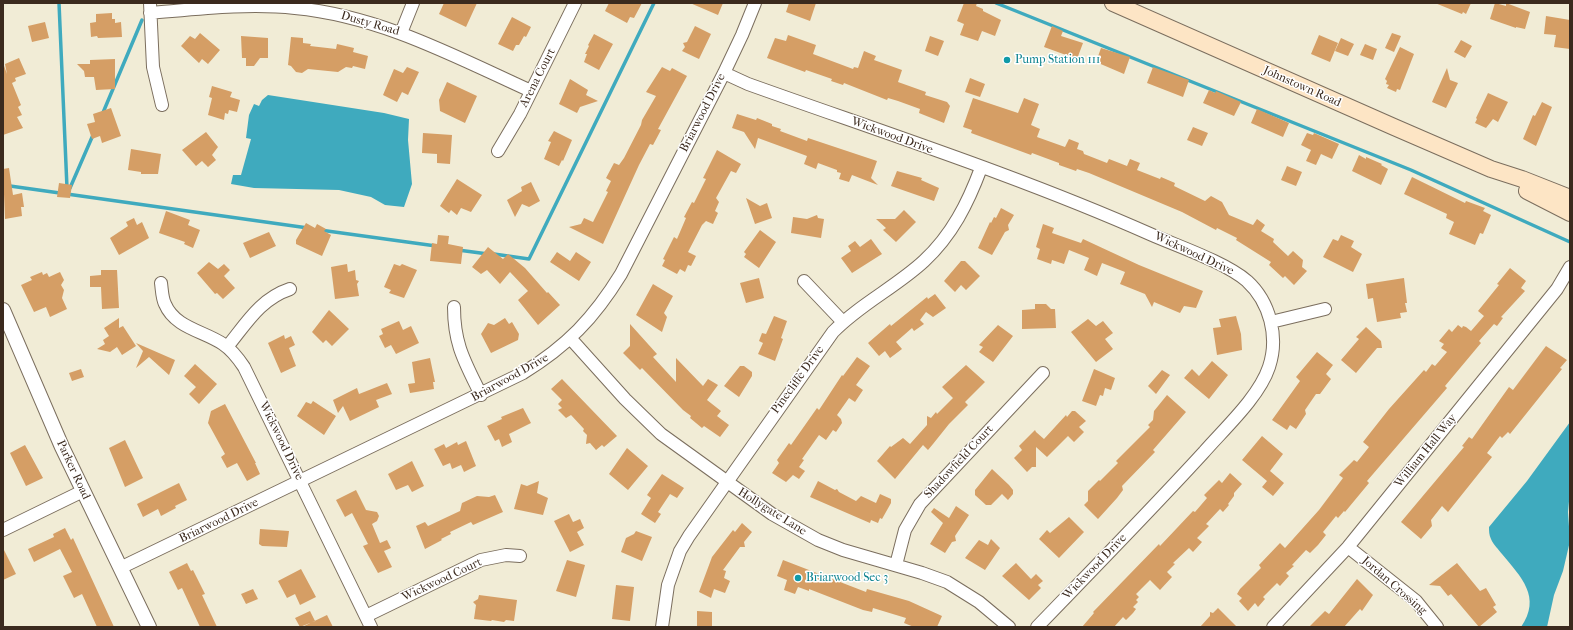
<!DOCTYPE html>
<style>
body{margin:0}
#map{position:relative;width:1573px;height:630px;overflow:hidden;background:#f1ecd6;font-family:"IM FELL French Canon",serif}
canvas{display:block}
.frame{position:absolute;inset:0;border:4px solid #3b2a1e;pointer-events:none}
</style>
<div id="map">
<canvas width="1573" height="630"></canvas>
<div class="frame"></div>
</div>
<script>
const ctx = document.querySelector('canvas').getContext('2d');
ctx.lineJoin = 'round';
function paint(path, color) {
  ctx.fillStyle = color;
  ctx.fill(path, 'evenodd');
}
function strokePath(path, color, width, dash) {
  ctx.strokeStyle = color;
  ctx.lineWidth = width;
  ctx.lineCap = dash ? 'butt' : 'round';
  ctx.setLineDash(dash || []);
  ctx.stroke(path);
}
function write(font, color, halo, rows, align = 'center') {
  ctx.font = font + ' "IM FELL French Canon",serif';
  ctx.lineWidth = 3;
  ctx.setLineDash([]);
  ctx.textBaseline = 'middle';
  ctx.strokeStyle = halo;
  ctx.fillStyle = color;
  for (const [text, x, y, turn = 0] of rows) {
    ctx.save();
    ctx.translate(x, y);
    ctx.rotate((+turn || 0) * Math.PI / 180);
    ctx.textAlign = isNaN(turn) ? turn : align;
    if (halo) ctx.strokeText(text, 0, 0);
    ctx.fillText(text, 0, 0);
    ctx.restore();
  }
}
paint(new Path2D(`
 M268 95 384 113 409 119 408 140 412 184 404 207 385 205 371 197 339 190 254 188 231 184 233 175H241L251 139 246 138 249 115 254 104 259 106 262 100Z
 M1570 422V491L1568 512 1570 541 1563 571 1554 595 1547 627H1521C1542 597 1521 577 1502 554 1499 550 1493 544 1491 539 1489 535 1489 531 1489 527L1527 481Z`), '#3faabe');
strokePath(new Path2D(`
 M59 3 67 188
 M996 3 1411 170 1570 242
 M102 115 142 20
 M3 185 308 228
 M70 188 93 135
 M320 230 436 246
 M458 250 488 254
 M494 254 529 259 654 3`), '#3faabe', 3.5);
paint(new Path2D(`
 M444 3H477L466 27 439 14Z
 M609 3H642L634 18 630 17 627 23 605 11Z
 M690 3H723L718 15Z
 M789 3H816L810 21 786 12Z
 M964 3H977L976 6 983 9V11L1001 20 995 36 982 31 978 41 960 35 964 24 957 21Z
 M1435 3H1471L1466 14 1463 12 1462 14Z
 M1495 3 1506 6V3L1530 12 1525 29 1516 27V28L1490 19Z
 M112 13V19H115V23L121 22 122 37 98 38 97 36 91 37 90 23 96 22V14Z
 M1546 16 1570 20V49L1554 47 1556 35 1544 34Z
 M512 17 531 27 526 37 524 36 519 45H516L513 51 498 44Z
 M45 22 49 38 32 42 28 26Z
 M695 26 711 34 699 59 682 51 685 47 683 43 687 42Z
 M1052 26 1063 31 1061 36 1083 43 1077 59 1044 47Z
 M200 33 220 50 208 64 202 59 199 63 181 46 190 36 195 39Z
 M1392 33 1401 36 1394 52 1385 48Z
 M594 34 613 44 599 70 584 62 587 54H585L589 46 588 45Z
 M788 35 816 45 813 54 853 69 854 67 858 68 864 51 876 56 874 60 902 70 898 82 926 92 925 95 947 102 950 106 944 123 919 113 920 109 898 101 888 98 887 100 844 83 843 85 831 81 832 79 806 70 805 72 767 58 775 38 786 41Z
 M1319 35 1338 43 1330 62 1311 54Z
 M241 36 268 38V58H260L254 66H246V58H242Z
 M930 36 944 41 938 56 925 51Z
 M291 37 303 38V43L311 44 310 46 336 49 337 44 354 48 353 52 368 56 365 69 353 66 352 68 346 67 338 72 308 69 302 73 296 72 291 66 288 65Z
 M1341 38 1354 44 1348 56 1335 51Z
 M1461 40 1472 46 1465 58 1454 52Z
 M1365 44 1377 49 1373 60 1360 55Z
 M1400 47 1414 54 1400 90 1397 89 1396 92 1387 88 1389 85 1386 84 1387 81 1385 79Z
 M1101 48 1130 57 1124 74 1096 62Z
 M19 58 26 74 15 78 16 81 12 83 21 105 18 107 22 115 17 117 23 128 3 135V63L7 74 5 64Z
 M115 59V89L96 90 94 77H85L84 71 77 64H90V60Z
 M407 67 419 72 408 95 402 92 397 102 383 95 394 69 403 73Z
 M662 67 670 71 672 68 687 76 658 129 661 130 653 145 650 144 639 165 603 244 569 227 581 224 584 218 593 222 608 192 606 191 611 181 606 178 614 163 619 165 624 158 641 125 642 120 656 96 646 92Z
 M1153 67 1189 80 1183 97 1147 83Z
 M1447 68 1450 80 1458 83 1446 108 1432 102Z
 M970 78 985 84 980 97 965 92Z
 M570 79 588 90 586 95 598 101 580 107 577 113 559 104Z
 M447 82 477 96 465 123 440 111 439 100Z
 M212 86 232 92 230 97 240 100 237 112 229 110 228 114 225 113 224 120 208 115 212 98 209 97Z
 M1209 90 1215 93 1216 91 1241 102 1234 116 1203 103Z
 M1488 93 1508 102 1498 122 1493 119 1486 128 1475 123 1477 119 1476 118Z
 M973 98 1018 113 1024 98 1039 104 1031 125 1040 129 1037 137 1065 147 1069 139 1079 143 1077 149 1083 151 1084 154 1107 163 1109 159 1127 166 1130 159 1140 163 1137 170 1160 179 1161 177 1175 183 1174 186 1205 201 1211 196 1222 202 1229 215 1253 225 1257 219 1265 225 1261 231 1274 239 1273 242 1288 256 1293 251 1303 260 1302 267 1307 271 1294 285 1285 276 1283 278 1269 265 1271 262 1236 240 1237 238 1217 228 1216 230 1182 212 1089 173 1077 169 1076 171 1059 165V163L1032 153 1031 155 971 133 972 130 963 127Z
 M1542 102 1552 107 1536 146 1523 139 1533 115 1535 116Z
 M111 108 121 136 102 143 100 136 92 139 87 124 95 122 93 114Z
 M1257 109 1289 123 1283 137 1251 123Z
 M737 114 756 120 757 118 772 124V126L781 129 780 131 807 141 808 138 877 161 871 178 878 185 852 175 849 182 839 179 841 173 837 172V170L818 163 816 169 804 164 807 156 758 138 755 149 744 132 732 128Z
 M1193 127 1208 133 1202 146 1187 140Z
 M554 131 572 140 563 161 562 160 559 166 544 159 551 142 548 141Z
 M206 132 218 147 212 155 216 160 208 167 202 161 196 166 182 150Z
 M423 133 452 135 450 164 437 163V154L422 153Z
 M1307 133 1313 135 1314 133 1339 144 1332 159 1321 154 1316 165 1306 161 1311 150 1301 145Z
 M131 149 161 154 158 174H141V172L128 170Z
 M717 150 741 164 736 173 731 171 716 198 719 202 715 211 718 213 713 224 706 221 702 225 688 252 696 256 691 266 688 265 685 272 680 269 677 274 662 266 665 260 663 259 674 237 677 239 686 218 684 217 692 202 694 203 706 179 703 178Z
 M1359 155 1366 159V157L1382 164 1381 165 1388 169 1381 185 1352 171Z
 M1287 166 1302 172 1296 186 1281 180Z
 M9 168 13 195 22 193 24 207H21L22 216 5 219 3 169Z
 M897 171 922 178 921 180 939 188 934 201 891 186Z
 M1412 177 1465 203 1466 201 1485 208 1483 211 1491 215 1483 234 1480 233 1475 245 1449 234 1454 222 1446 218 1447 214 1404 194Z
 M457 179 482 195 471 212 461 208 457 215 451 210 449 213 440 206Z
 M531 182 540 201 529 207 522 204 515 217 507 200 522 191 521 187Z
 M59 183 72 185 70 198 57 197Z
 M746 198 760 206 767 203 772 218 755 224Z
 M1001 208 1014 215 1008 225 1009 230 1005 232 992 255 978 248 990 222 991 223 994 217 996 218Z
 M904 210 916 222 896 242 883 230 886 228 876 219H895Z
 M166 211 190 220 188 225 200 230 193 248 184 244 185 242 159 233Z
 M817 215 818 218 824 219 821 238 791 233 793 217 807 219Z
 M134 218 137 225 142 222 149 238 119 255 110 238 128 226 126 222Z
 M306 223 315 228 317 224 326 229 324 231 331 235 322 256 296 244V240Z
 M1043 224 1054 228 1052 233 1081 243 1083 239 1139 265 1203 291 1196 308 1184 306 1180 313 1154 302 1152 307 1145 294 1120 284 1125 272 1102 263 1097 276 1084 270 1089 258 1069 250 1064 264 1052 260 1051 264 1037 259 1040 249 1036 247Z
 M760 230 776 242 759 268 744 257 746 254 744 252Z
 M269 232 276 246 250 258 243 243Z
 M438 235 449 236 448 244 463 247 461 264 430 261 432 243 437 244Z
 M1341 235 1354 241 1351 247 1362 254 1353 272 1323 257 1333 239 1338 241Z
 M871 239 882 254 852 273 841 258 851 251 848 246 855 241 860 247Z
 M488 247 503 259 508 254 525 268 547 293 548 292 560 305 538 325 518 300 528 291 510 272 500 284 487 270 481 274 472 267Z
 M557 252 570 261 576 252 591 262 579 281 550 262Z
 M961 261H965L980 276 966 290 961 285 955 292 944 281Z
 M209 262 218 269 224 264 230 270 224 276 235 288 223 299 217 293 215 294 197 273Z
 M347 264 348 272 355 270 356 280 359 281 357 284 359 296 335 299 331 267Z
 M394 264 400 266 402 264 417 270 404 298 389 293 391 290 384 287Z
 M1510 268 1526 281 1521 288 1525 291 1501 317 1503 318 1497 326 1494 324 1479 341 1481 343 1445 386 1447 388 1367 481 1369 483 1345 512 1344 511 1338 518 1336 516 1323 532 1326 535 1318 545 1310 553 1306 550 1292 565 1294 566 1286 573 1289 576 1280 586 1277 583 1263 597 1265 599 1258 607 1255 603 1248 611 1239 601 1242 598 1237 594 1240 589 1261 568 1259 565 1280 543 1285 548 1319 510 1343 478 1339 475 1354 460 1357 462 1369 447 1363 442 1389 409 1424 370 1426 372 1432 364 1435 366 1447 352 1441 348 1444 344 1439 341 1449 329 1452 332 1458 325 1462 328 1463 326 1466 327 1471 331 1484 316 1478 311 1499 285 1497 284Z
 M101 270H117L119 308 102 309 101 287H90V276L101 275Z
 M42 272 43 275 47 273 49 277 60 272 64 280 61 285 64 290 62 298 67 309 50 317 46 307 34 312 21 285 32 280 30 277Z
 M759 278 764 298 746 303 740 283Z
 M1404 278 1407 303H1405L1407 312 1400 313 1401 318 1377 322 1373 298 1368 299 1366 284Z
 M653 284 673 296 664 313 667 317 662 332 636 315Z
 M935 294 946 308 933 317 926 312 920 320 924 324 914 331 912 328 896 342 902 349 890 358 885 351 879 356 868 343 890 324 891 326 927 297 928 299Z
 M1035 304H1046L1051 309H1055L1056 328 1022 329V310L1035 309Z
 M329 310 349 329 332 346 326 340 323 343 312 332Z
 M774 316 787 321 781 338 783 339 775 361 758 354 763 343 759 341 762 333 766 334Z
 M1236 316 1241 334 1242 350 1217 355 1213 328 1221 327 1219 319Z
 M119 318V328L123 326 136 346 122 355 117 347 110 352 97 349 105 344 103 340 109 336 104 328Z
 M505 318 509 324 512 322 519 334 518 340 491 353 481 334 488 323 494 325Z
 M1088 319 1096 326 1103 321 1113 333 1105 339 1113 349 1096 362 1071 332Z
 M399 321 403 330 411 326 419 343 396 354 391 345 385 348 379 336 383 334 381 329Z
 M630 324 657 354 653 357 676 382V358L703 386 708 379 718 385 707 400 721 411 717 416 729 425 720 437 704 426 702 428 690 418 691 416 683 410 642 368 640 370 623 353 630 346Z
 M998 325 1013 336 993 362 979 352 983 347 979 345Z
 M1366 327 1381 341 1382 348H1377L1356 373 1341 360 1359 339 1356 337Z
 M284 335 285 339 291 336 295 345 289 348 296 366 281 373 268 343Z
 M136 343 175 360 169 375 149 357 136 368 143 351Z
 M1546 346 1567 360 1560 368 1562 369 1510 434 1508 432 1502 438 1500 436 1487 453 1492 457 1448 512 1442 506 1431 520 1432 526 1421 539 1401 522 1464 447 1462 446 1469 437 1472 439 1509 387 1513 390Z
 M1317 352 1333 365 1326 374 1331 379 1320 394H1316L1305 410 1306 414 1296 429 1290 425 1287 430 1272 420 1300 381 1296 377Z
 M857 357 870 366 856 385 863 390 855 402 849 398 837 415 841 419 842 423 836 432 833 430 826 440 819 435 802 459 804 460 799 467 805 471 799 479 793 475 786 482 772 473 779 463 777 460 789 443 791 445 817 408 819 410 842 375 843 376Z
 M430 358 435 382H433L434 389 410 393 408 384 415 383 412 362Z
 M1212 361 1228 375 1209 399 1184 378 1192 369 1199 376Z
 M195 364 217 384 199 404 189 394 196 387 184 376Z
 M966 365 985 382 965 402 968 405 949 424 933 444 928 450 923 445 895 479 877 461 890 446 891 447 903 438 910 444 927 425V416L931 418 936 412 937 414 953 398 942 387Z
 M740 366H744L752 372V376L739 397 724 386Z
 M81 369 84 377 72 381 69 373Z
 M1094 369 1115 378 1111 390 1105 388 1103 396 1100 395 1096 406 1082 401Z
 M1162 370 1170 375 1156 394 1148 386Z
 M562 379 617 436 604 447 602 445 596 450 590 443 586 444 587 435 583 431 584 429 571 415 566 418 558 410 562 408 558 404 562 400 551 389Z
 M387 383 392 394 376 400 379 407 350 421 343 406 338 413 333 400 357 388 359 394Z
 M1167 395 1186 412 1153 450 1155 452 1122 486 1123 490 1117 498 1098 519 1084 505 1088 501V491L1099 480 1100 481 1118 463 1116 461 1150 427 1148 425 1153 420 1154 411Z
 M313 401 336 416 324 435 297 416 306 402 311 404Z
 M225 404 256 463H255L260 474 247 481 237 463 227 468 221 457 225 454 208 423 211 411Z
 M523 408 531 423 509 434 512 442 502 447 499 439 495 441 487 426 502 419 501 417Z
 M1072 411H1075L1086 421 1079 427 1084 432 1074 442 1068 436 1047 457 1036 447V467H1032L1027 472 1014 458 1022 450 1019 446 1035 430 1036 432 1044 439 1066 415 1067 417Z
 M1262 436 1283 454 1270 471 1284 483 1273 496 1262 487 1267 481 1242 460Z
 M125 440 143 478 125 487 109 448Z
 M466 441 476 466 464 472 461 465 452 469 450 463 443 466 434 449 444 444 446 448 457 442 458 445Z
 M25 445 43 478 26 486 10 453Z
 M627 448 648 466 628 490 609 474Z
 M412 461 424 486 412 492 408 485 396 490 388 474Z
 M992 469 1009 485 1013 490V494L1008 500 1002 494 991 505H986L975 495V490Z
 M1230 473 1242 484 1234 493V496L1228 504 1229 505 1223 512 1220 509 1206 524 1209 526 1197 538 1202 542 1193 552 1189 548 1173 563 1175 564 1167 572 1172 577 1160 590 1150 580 1136 594 1139 597 1136 600 1138 602 1133 607 1136 609 1133 613 1126 620 1123 617 1114 627H1082L1094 613 1093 612 1159 544 1160 546 1193 511 1195 512 1207 498 1204 495 1219 480 1222 483Z
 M662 474 684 488 677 498 670 494 658 512 661 514 655 523 641 514 651 498 647 495Z
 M539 481 537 493 548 498 543 515 514 509 521 484 527 486Z
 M818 481 835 490 837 489 839 492 856 501 861 496 876 503 880 494 891 499V503L882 519 880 518 878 523 871 520 870 523 810 497Z
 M179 483 187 500 175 506 176 508 161 516 158 509 143 517 137 504Z
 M356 490 366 510 377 512 379 516 377 521 372 524 380 543 387 540 391 548 384 551 392 567 378 573 363 546 368 544 352 513 345 517 336 500Z
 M495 495 503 512 473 525 471 522 450 532 451 534 441 539 442 540 425 549 416 526 425 522 428 526 460 511 462 503 477 496 489 497Z
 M956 506 969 515 955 536 956 541 952 542 945 553 930 544 943 523 931 512 934 508 949 518Z
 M569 514 573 522 580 519 584 528 577 532 584 545 570 552 554 521Z
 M1069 517 1084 532 1059 558 1039 539 1047 530 1050 533Z
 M742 523 752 532 744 542 745 547H740L723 570 726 571 724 578 730 581 725 593 714 589 711 598 699 592 712 557 733 530 735 532Z
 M65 528 71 540 73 538 114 627H97L82 594 74 598 63 576 72 572 60 549 34 562 28 549 54 537 53 534Z
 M260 529 289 531 287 547 262 546 259 544Z
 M636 531 652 537 642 561 621 552 626 538 634 534Z
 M991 539 1000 548 985 570 965 558 979 540 988 545Z
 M3 548 16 574 3 580Z
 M567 560 585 565 576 597 556 591Z
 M783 560 866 592 867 589 909 601 942 616 937 627H914L904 623 906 618 873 608 872 612 863 610 809 589V591L798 587 795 594 784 590 787 580 777 576Z
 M187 563 191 571 193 570 205 594 202 595 217 627H200L182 588 178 590 169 572Z
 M1016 563 1031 579 1036 574 1043 581 1038 585 1041 588 1029 600 1002 576Z
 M1457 563 1480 591 1486 588 1496 605 1493 607 1497 612 1479 627 1451 594 1448 596 1440 586 1429 585Z
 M301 569 316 597 300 605 295 594 287 598 278 581Z
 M1357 579 1373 595 1362 611 1360 609 1344 627H1309L1325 611 1329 614Z
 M616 585 634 587 630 621 612 619Z
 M253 589 258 599 246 604 241 594Z
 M479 595 517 600 514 621 506 620 504 622 492 620 491 621 474 619 476 605 473 602 478 599Z
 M1218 608 1237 627H1200L1210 616V612L1213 613Z
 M310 611 315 621 300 627 295 618Z
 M697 611 712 612V627H697Z
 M327 615 333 627H302Z`), '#d59e65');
const minor = new Path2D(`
 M150 3 153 67 162 105
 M150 13C198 9 247 3 295 8 380 16 454 56 531 91
 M401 33 413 3
 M724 73 748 84C882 132 1019 176 1150 234 1177 246 1225 262 1247 281 1270 302 1279 337 1269 367 1259 397 1225 428 1204 452 1149 512 1093 569 1037 627
 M498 151 520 114 575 3
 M804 281 843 322
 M161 283C162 290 162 298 165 304 175 328 204 331 223 344 232 350 238 358 244 367L371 627
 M454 307C454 345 465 362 481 395
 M1271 322 1325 309
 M571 339 625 399 661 434 772 514 818 540 843 550 922 573 947 582 979 602 1009 627
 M227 347C246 324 260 299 290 289
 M3 530 83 491
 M1348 547 1416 601 1437 627
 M896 565 905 530 920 504 1043 373
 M120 568 523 373C567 346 594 318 621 274L724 73 742 35 755 3
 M366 616 481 560 506 555 520 556
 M662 627 668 585 680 551 689 536 833 332C860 304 896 287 924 261 952 235 968 203 981 168
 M1273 627 1348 547 1557 289 1570 267`);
const tertiary = new Path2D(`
 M3 310 62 447 149 627`);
const secondary = new Path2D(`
 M1113 3 1394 127 1491 169 1522 179 1570 198
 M1527 191 1570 213`);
strokePath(minor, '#7b6e5e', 14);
strokePath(tertiary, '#7b6e5e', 16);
strokePath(secondary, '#7b6e5e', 18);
strokePath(minor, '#fff', 12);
strokePath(tertiary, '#fff', 14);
strokePath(secondary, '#fde5c5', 16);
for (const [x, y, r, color] of [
 [1007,60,4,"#0f9aa8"],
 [798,578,4,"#0f9aa8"]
]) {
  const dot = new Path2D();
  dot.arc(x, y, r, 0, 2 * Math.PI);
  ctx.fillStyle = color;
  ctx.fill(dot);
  strokePath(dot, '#fff', 1.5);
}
write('12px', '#3b2a1e', '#fff', [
 ["Dusty Road",370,24,16],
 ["Arena Court",538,78,-63],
 ["Johnstown Road",1302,87,24],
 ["Briarwood Drive",703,113,-63],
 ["Wickwood Drive",892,136,20],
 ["Wickwood Drive",1194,254,25],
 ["Briarwood Drive",510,378,-29],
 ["Pinecliffe Drive",798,380,-54],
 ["Wickwood Drive",281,441,64],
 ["William Hall Way",1426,451,-51],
 ["Shadowfield Court",959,462,-47],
 ["Parker Road",73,470,65],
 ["Hollygate Lane",772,512,32],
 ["Briarwood Drive",219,521,-26],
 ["Wickwood Drive",1095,567,-46],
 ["Wickwood Court",442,580,-25],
 ["Jordan Crossing",1394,586,41]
]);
write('12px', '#0d838f', '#fff', [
 ["Pump Station 111",1015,60],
 ["Briarwood Sec 3",806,578]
], 'left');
</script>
